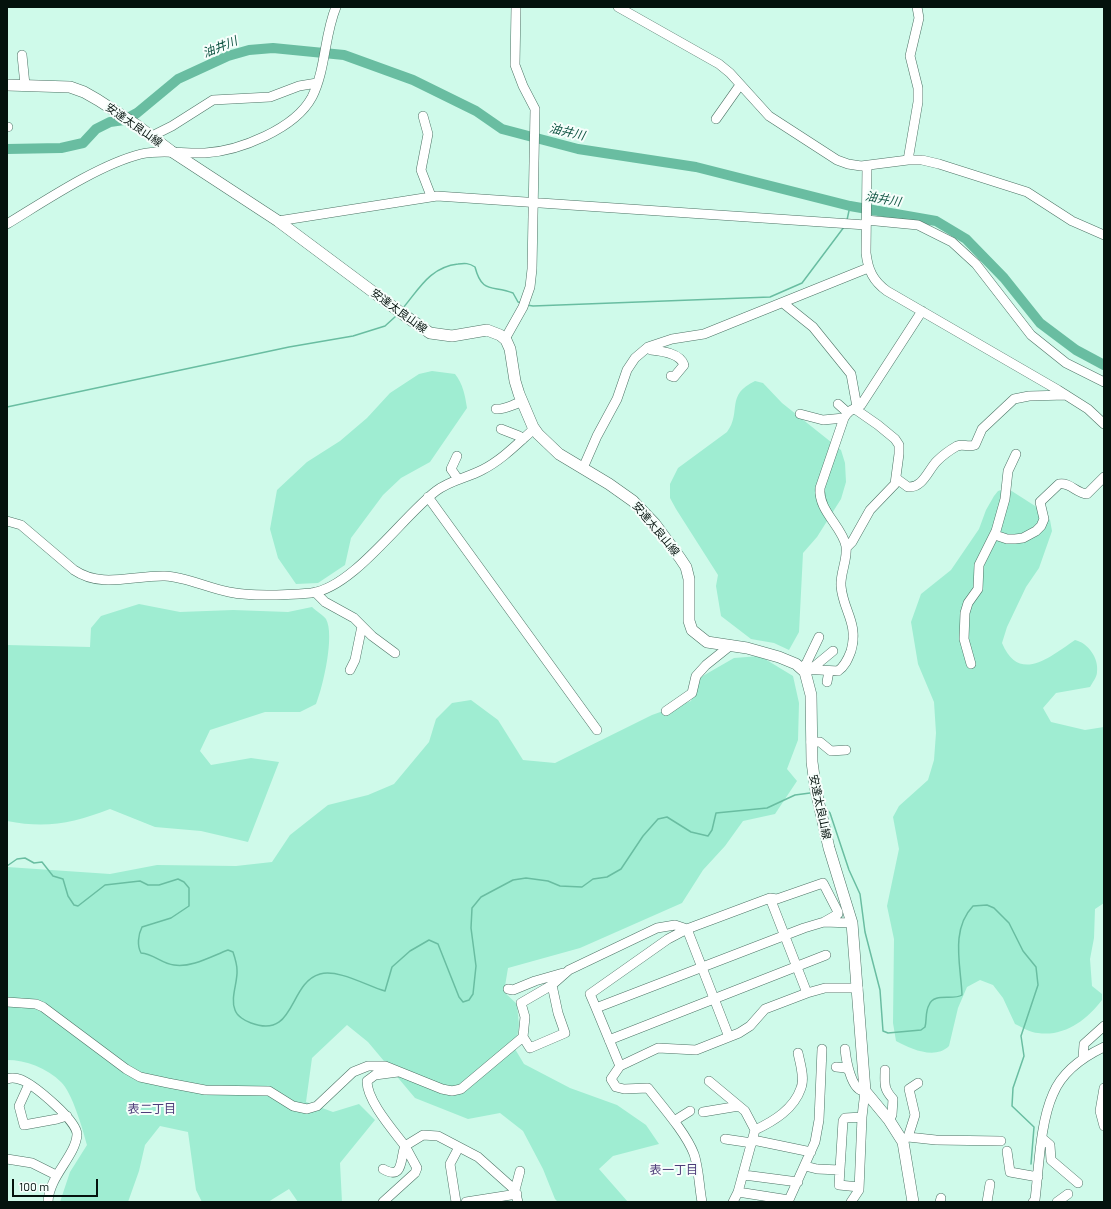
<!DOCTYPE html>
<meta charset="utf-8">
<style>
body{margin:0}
#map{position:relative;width:1111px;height:1209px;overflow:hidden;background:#cffaea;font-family:Barlow,sans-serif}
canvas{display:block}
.frame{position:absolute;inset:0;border:8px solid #04120d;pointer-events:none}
.scale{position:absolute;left:12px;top:1179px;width:86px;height:18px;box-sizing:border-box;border:2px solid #04120d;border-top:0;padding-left:5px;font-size:12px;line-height:14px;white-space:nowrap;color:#04120d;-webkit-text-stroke:3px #f6fefb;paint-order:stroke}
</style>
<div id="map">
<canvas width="1111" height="1209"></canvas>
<div class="frame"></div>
<div class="scale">100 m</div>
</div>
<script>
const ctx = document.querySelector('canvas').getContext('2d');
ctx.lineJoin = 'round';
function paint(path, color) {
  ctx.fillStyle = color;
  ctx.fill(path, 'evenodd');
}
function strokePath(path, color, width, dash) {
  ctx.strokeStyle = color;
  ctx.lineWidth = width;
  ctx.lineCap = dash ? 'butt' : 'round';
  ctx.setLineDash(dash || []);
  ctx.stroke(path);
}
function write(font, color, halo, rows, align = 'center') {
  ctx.font = font + ' Barlow,"Noto Sans JP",sans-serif';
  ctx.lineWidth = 4;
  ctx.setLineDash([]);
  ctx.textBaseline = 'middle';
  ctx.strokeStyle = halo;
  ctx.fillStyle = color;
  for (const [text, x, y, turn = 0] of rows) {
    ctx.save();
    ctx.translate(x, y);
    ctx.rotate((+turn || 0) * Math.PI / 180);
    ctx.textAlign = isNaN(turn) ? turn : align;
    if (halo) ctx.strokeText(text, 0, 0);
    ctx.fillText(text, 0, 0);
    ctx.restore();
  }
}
paint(new Path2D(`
 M432 371 455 374C463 384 465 395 467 408L430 462 401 478 383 495 351 538 345 565 318 583 296 584 278 558 270 529 277 490 307 462 340 441 367 418 390 393 419 374Z
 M755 381 763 383 782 403 841 450 845 463 846 482 841 499 817 537 803 553 799 632 789 650 774 643 751 639 721 616 716 586 718 575 676 509 670 498V484L678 468 727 432C742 412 725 395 755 381Z
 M1007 488 1046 513 1050 520 1052 531 1039 568 1026 587 1007 627 1002 643C1019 684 1050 657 1075 640 1088 643 1099 658 1097 672 1097 677 1092 683 1090 687L1056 693 1043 708 1051 722 1085 730 1104 727V903L1095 909 1094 938 1090 959 1092 986 1102 994V1000C1087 1020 1064 1037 1038 1033 1031 1033 1022 1027 1015 1024L1003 998 993 985 980 980 967 987 958 1008 949 1046C935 1060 911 1049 896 1041L893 1023 894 939 887 906 899 849 893 817 899 806 928 780 934 760 936 733 934 702 918 664 911 622 921 594 951 570 979 529 986 510 994 496 998 491Z
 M139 604 180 612 233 610 288 612 312 607C316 611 323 615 326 619 335 635 323 687 316 704L300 712H265L210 730 200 751 211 765 251 758 279 762 248 842 201 831 155 827 110 809C73 823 47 829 7 821V645L90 647 91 628 101 616Z
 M760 656 793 676 799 703 798 740 787 769 797 781 775 814 743 821 725 846 703 870 682 903 580 948 508 968 504 992 517 1004 519 1026 515 1049 524 1064 570 1088 617 1105 646 1125 659 1144 613 1156 599 1169 628 1202H558L555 1199 543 1169 523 1131 500 1113 468 1119 415 1098 368 1042 347 1025 312 1058 306 1102 333 1112 359 1104 375 1120 340 1163 342 1202H298L289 1189 268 1202H202L196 1190 188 1132 160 1126 145 1145 139 1171 128 1202H60L70 1172 87 1145C83 1130 72 1092 61 1082 47 1068 26 1060 7 1060V867L110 874 157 865 236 866 272 862 290 835 328 805 368 795 394 784 429 742 436 719 452 703 471 700 498 720 523 760 555 763 652 715 691 701 701 677 734 658Z`), '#9fedd2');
strokePath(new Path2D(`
 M847 220 850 206
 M527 305 533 306 770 297 802 283 844 227
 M403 308C419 289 430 267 458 264 465 263 469 263 475 267 482 294 492 285 513 293L518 302 522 303
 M7 407 289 347 353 336 385 326 396 316
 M824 806 830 813 849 870 860 894 865 932 880 990 883 1031 888 1033 921 1030 925 1027C927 1020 925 1012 929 1005 934 992 953 1001 962 995 961 966 950 930 973 906L987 905 994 908 1009 923 1023 951 1036 967 1038 985 1021 1036 1024 1056 1013 1088 1012 1106 1034 1127 1031 1164
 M7 866 17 859 25 858 34 863 42 862 53 876 63 879 68 896 74 905 78 906 105 885 140 881 148 885H159L178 879 184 882 189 888V906L171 918 142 927C138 935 137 946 141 953 154 954 162 964 174 965 191 968 212 956 228 950L233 952C235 958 237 964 237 970 238 982 230 998 235 1010 237 1016 245 1021 251 1023 296 1040 288 983 320 974 339 969 367 986 385 991L392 967 410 951 429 940 438 944 459 997 463 1002 469 1000 473 994 476 966 471 928 472 908 481 897 513 880 526 878 548 881 560 886 582 887 593 879 607 877 621 869 643 836 658 819 667 817 691 832 708 836 712 830 716 813 767 808 795 795 810 793`), '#69bda1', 1.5);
strokePath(new Path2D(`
 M7 149 61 148 83 143 96 129 110 122 124 120 137 113 178 79 228 56 249 50 273 48 344 55 413 80 476 111 502 129 578 149 696 167 850 206 936 221 966 239 1004 278 1040 323 1076 350 1104 365`), '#69bda1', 10);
const minor = new Path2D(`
 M618 7 719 64 730 73 769 116 837 160 848 164 861 166 908 160H922L939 164 1027 192 1072 221 1104 235
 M22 55 25 85
 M423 116 428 134 421 170 431 196
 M716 119 740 85
 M7 127H8
 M152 136 172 126 213 100 270 97 299 86 317 83
 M908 160 918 102V88L910 56 919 18 917 7
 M867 166 866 253C868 270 873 281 887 291L1058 390 1088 409 1104 424
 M866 220 918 225 952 242 976 264 1031 335 1066 363 1104 382
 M278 221 437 196 866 225
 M7 224C45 201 98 165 141 154 162 149 183 154 205 153 239 151 295 129 312 97 326 69 324 36 336 7
 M783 303 813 327 851 374 857 407
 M505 339 523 307 530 287 532 269 535 109 523 86 515 65 516 7
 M648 347 651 350C662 351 680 353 684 365L674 377 671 376
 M838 404 848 413
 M496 409C505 410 513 404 522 402
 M800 414 823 420 844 418
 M501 429 519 436 522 440
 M457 456 451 469 458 479
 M583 468 597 436 617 399 627 370 635 358 648 347 672 339 704 334 868 268
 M897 479 908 487C923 488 928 470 937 461 942 456 950 450 957 446 962 444 969 447 975 445L982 429 1014 399 1029 396 1066 395
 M428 497 597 730
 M7 521 21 525 74 570C102 589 133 575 165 576 186 577 208 588 229 592 253 597 287 595 311 593 353 588 402 517 436 491 450 480 467 478 482 470 502 460 518 443 534 429
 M995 535 1007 539H1015L1023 538 1036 531 1041 526 1044 519 1040 502 1059 484C1070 482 1076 493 1087 494L1104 477
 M846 548 852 542 870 510 895 484 899 454V445L895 439 878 425 855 409
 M315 592 325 602 354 618 372 636 395 653
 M971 664 964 639 965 613 968 603 978 589 979 565 996 531 1005 499 1008 471 1016 454
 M802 669 838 671C845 666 848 659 851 651 859 623 843 611 841 586 840 573 848 559 846 546 842 526 818 511 820 488L844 418 848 412 861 405 922 311
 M802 669 807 662 819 637
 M350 670 355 660 362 626
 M810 670 833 651
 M827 682 829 671
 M666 711 692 693 696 676 706 665 731 645
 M811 742H820L831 751 846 750
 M852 923 824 922 804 928 596 1008 620 1066 658 1048 696 1050 739 1033 750 1026 765 1009 807 993 825 988H858
 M552 985 521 1003 525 1017 523 1037 530 1048 565 1033 558 1013 552 985 569 970 657 928 675 925 687 929 729 1037
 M508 989 513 990 535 981 563 973
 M807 993 770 898 777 899 823 883 838 912V914L824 922
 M7 1002 36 1004 43 1007 126 1069 140 1077 168 1083 205 1090 269 1091 293 1106 307 1109 317 1106 353 1072 368 1066H385L442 1089 452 1091 461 1089 523 1037
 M596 1008 590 994 668 939 687 929 770 898
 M609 1040 826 955
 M845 1049C846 1059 851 1092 865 1091L862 1117 859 1190 851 1202
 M1083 1058 1084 1044 1104 1026
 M620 1066 611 1079 616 1087 624 1089 648 1088C662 1106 686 1133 694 1154 699 1169 699 1186 702 1202
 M836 1067 846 1068 848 1070
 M885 1070C885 1084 883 1088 893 1099L892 1115 889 1120
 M7 1079C12 1077 17 1078 22 1080 35 1086 78 1121 77 1135 75 1157 49 1176 48 1202
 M709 1081 745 1111 755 1130
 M29 1084 19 1106 24 1125 57 1119 67 1116
 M1104 1088 1100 1111 1104 1126
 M703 1112 739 1106
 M674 1121 690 1111
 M908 1137 915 1115 909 1089 918 1083
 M725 1139 752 1143
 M1043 1139 1050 1145 1051 1160 1078 1183
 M753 1140 811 1152
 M902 1140 908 1137 936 1140 1001 1141
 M1007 1151 1010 1172 1038 1177
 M7 1159 32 1163 56 1175
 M805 1166 817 1169 840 1170
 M383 1169C404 1181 400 1158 405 1146 393 1130 367 1101 367 1081L375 1075 398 1072
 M744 1175 798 1182
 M859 1187 839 1185 843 1121 845 1118 862 1117
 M515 1190 520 1171
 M738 1192 789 1200
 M383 1202 415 1173 417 1168 405 1146 423 1135 438 1136 478 1157 515 1190 518 1202
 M456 1202 450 1164 459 1147
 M466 1202 517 1194
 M733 1202 738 1192 755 1130C774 1121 794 1109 801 1088 805 1078 800 1063 798 1053
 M788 1202 815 1142 819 1120 822 1049
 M940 1202 941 1198
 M987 1202 990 1184
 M1033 1202 1035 1200C1039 1167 1040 1123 1053 1094 1062 1072 1083 1057 1104 1047
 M1057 1202 1068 1194`);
const major = new Path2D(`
 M7 85 70 87 84 92 98 100 135 124 171 151 278 221 404 315 430 333 452 336 487 330 500 335 506 340 510 349 515 381 519 394 533 427 538 434 559 454 609 484 633 501 655 524 680 558 686 567 689 579V621L692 630 707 642 747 648 779 657 796 664 805 672 811 695 812 762 816 791 829 848 852 923 865 1091 889 1120 903 1142 913 1202`);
strokePath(minor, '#4d7365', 10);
strokePath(major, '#4d7365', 12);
strokePath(minor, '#fff', 9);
strokePath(major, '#fff', 11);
write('11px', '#04120d', '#f6fefb', [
 ["安達太良山線",134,125,35],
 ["安達太良山線",399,311,36],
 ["安達太良山線",656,529,50],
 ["安達太良山線",820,807,78]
]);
write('italic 12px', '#0f5442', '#f6fefb', [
 ["油井川",220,47,-22],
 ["油井川",567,132,13],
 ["油井川",883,199,10]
]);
write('12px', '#4d3c79', '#f6fefb', [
 ["表二丁目",152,1109],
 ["表一丁目",674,1170]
]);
</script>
